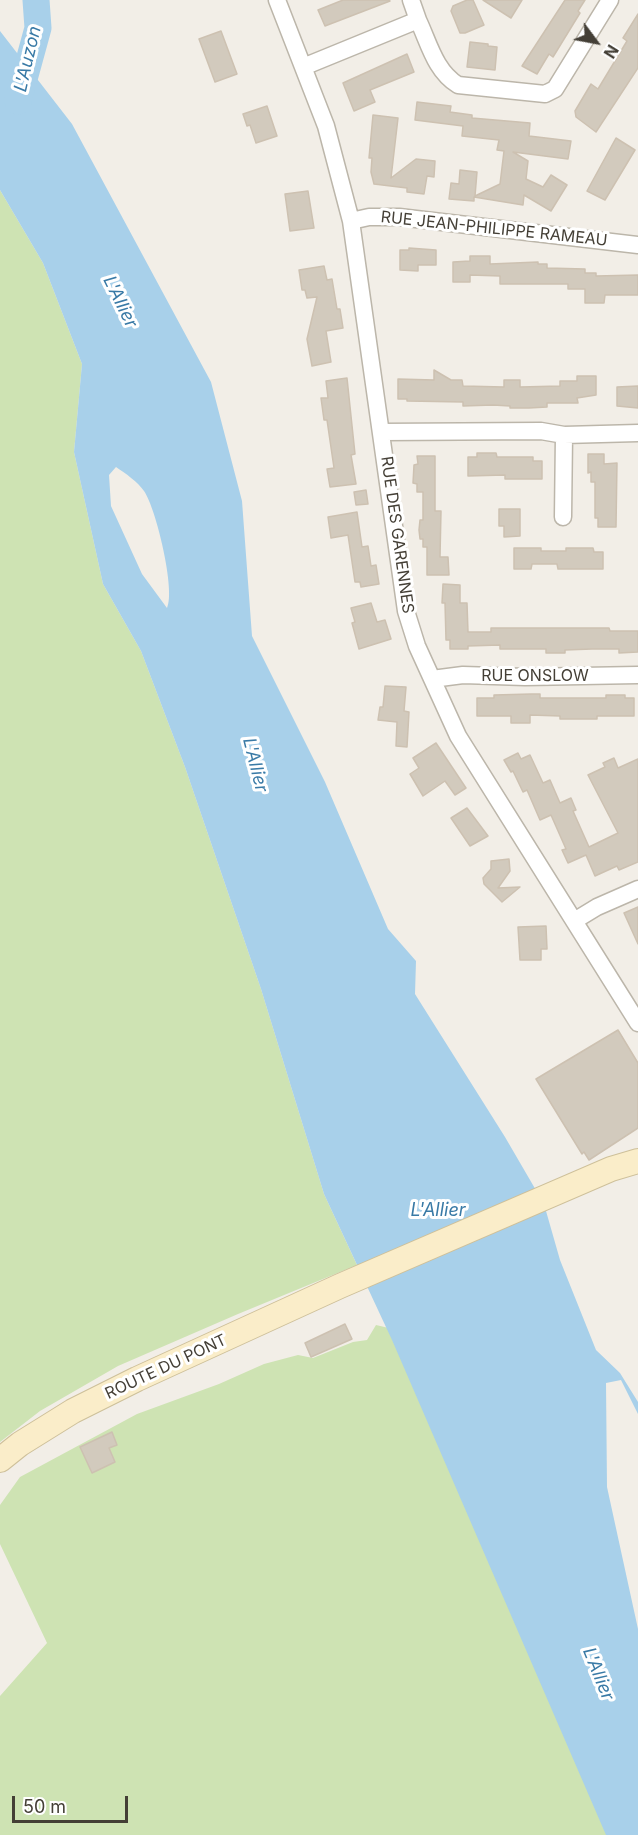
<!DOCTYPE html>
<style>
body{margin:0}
#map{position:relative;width:638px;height:1835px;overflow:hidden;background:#f2eee7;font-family:Inter,sans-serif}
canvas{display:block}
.north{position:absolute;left:566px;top:12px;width:60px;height:60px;-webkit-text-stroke:4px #fff;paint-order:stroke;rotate:122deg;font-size:16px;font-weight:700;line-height:24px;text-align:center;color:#443f36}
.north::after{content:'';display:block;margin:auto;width:21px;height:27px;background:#443f36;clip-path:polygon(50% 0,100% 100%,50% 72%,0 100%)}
.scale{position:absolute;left:12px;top:1796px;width:116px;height:27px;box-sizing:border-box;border:3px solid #443f36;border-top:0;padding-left:8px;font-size:18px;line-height:21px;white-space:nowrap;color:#443f36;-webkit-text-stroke:4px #fff;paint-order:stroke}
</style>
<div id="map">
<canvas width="638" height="1835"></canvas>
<div class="north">N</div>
<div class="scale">50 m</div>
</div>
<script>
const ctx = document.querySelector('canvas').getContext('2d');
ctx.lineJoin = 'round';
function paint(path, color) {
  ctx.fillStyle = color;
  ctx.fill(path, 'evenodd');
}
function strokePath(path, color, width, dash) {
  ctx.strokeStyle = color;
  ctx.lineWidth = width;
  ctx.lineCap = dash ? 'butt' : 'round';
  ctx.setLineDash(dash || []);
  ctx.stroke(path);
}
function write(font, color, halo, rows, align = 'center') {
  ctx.font = font + ' Inter,sans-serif';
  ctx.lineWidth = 6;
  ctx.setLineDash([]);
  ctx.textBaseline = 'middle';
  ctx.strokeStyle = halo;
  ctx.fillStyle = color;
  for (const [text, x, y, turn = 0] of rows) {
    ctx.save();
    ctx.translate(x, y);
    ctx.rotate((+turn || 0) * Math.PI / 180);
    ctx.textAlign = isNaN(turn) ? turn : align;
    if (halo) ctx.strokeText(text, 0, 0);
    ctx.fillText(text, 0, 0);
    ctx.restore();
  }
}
paint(new Path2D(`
 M0 190 43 263 82 364 74 452 103 584 141 651 185 767 261 989 324 1194 357 1265 238 1314 118 1366 40 1411 0 1442Z
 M376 1325 393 1329 637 1835H0V1696L47 1643 0 1544V1505L20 1477 137 1414 219 1384 264 1364 298 1355 313 1358 353 1342 367 1340Z`), '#cee3b3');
paint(new Path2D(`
 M0 31 72 124 211 382 242 501 252 636 325 782 388 929 416 961 415 994 505 1137 544 1204 560 1260 596 1350 620 1373 638 1402V1414L621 1380 606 1383 607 1487 638 1629V1835H606L392 1340 324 1194 261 989 185 767 141 651 103 584 74 452 82 364 43 263 0 190ZM116 467C125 473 138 482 144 491 156 508 176 591 167 608L142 574 111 506 109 475Z`), '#a8d0ea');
strokePath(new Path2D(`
 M18 101 38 28 36 0`), '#a8d0ea', 27);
const building = new Path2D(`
 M343 0H389L390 1 325 26 318 10Z
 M467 0H473L484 25 465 33H460L451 11 453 6Z
 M483 0H522L511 18Z
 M565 0H585L578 11 580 13 553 57 549 54 537 74 522 66Z
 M638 14V68L596 132 576 117 575 111 591 84 598 89 627 41 623 38Z
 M221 31 237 74 215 82 199 39Z
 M470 42 488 44V46L497 47 495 70 467 67Z
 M407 54 414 72 370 90 375 102 354 111 343 83Z
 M417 102 451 106 450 112 472 115V118L530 123 529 136 571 141 568 159 513 152 528 161 526 179 543 187 551 175 567 185 551 211 524 195 523 205 474 197V201L449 199 451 183 459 184 460 170 477 172 475 196 500 184 504 151 497 150 499 140 462 136 463 126 415 120Z
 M267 106 277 136 256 143 250 125 247 126 243 114Z
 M373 115 398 118 391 178 416 159 435 161 434 177 427 176 424 194 407 192V188L374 184 371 172 372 158H369Z
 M616 138 635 150 605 200 587 191Z
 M308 191 314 228 290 231 285 194Z
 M409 248 436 250V265H418V271L400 270V250H409Z
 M470 256H490V264L538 262V264H547V268L585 269V273H596V276L638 275V295H605L604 303H585V289H568V284H500V276L470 275V282H453V262L470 261Z
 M324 266 327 280 332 279 337 309H340L343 328 326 331 331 362 312 366 307 339 317 297 307 298 305 290H302L299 270Z
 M434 370 451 380H462L463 386 504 387V380H520V387L560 386V381H577V376H596V395L577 398 578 403H547V407L529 408H510V406L493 405 463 406V402L407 401V399H398V379L434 380Z
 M347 378 355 454 351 455 356 484 330 487 327 469 334 468 327 420H324L321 398H328L326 381Z
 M638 386V408L617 406V387Z
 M477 453H496L497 457H533V461H542V479H505V475L468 476V457H477Z
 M588 454H604V464L617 463 616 527H598V518H595V482H591V472L588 473Z
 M417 456H435V511H441L440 557H448L449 575H427V547H423V539H420L419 530 420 520H423V492H417V484L413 483 414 465 418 464Z
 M366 490 368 504 356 505 354 492Z
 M499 509H520V536L504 537V526H499Z
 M357 512 362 547 368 546 371 566 376 565 379 584 361 587 360 582H355L348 535 331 538 328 517Z
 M514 548H541V551H566V548H593L594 552H603V569H558L557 564H532L531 569H514Z
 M443 584 460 585V603H467L468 632H491V628H609L610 631H638V652L619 653V649H592L565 650V653H546V649H500V645L468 646V649H450V640H446L445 603H442Z
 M371 603 377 622 385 620 391 639 359 649 352 623 355 622 351 608Z
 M385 686 406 687 404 711 409 712 407 747 396 746 397 722 378 720 380 707H383Z
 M531 694H540V698H606V695H625V698H634V716H597V719H560V716L530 715V723H511V716H477V698H494V695Z
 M436 743 466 788 455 795 445 781 423 796 410 774 419 768 413 758Z
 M518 753 521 759 530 755 543 783 550 780 560 803 571 798 576 810 573 811 589 847 618 833 588 775 605 767 603 763 614 758 618 768 638 759V862L619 870 617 866 595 876 586 855 568 863 562 850 566 849 551 815 540 820 527 790 523 792 513 771 511 772 504 760Z
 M467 808 488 836 470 846 451 818Z
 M509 859 510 871 498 888 520 887 502 902 484 884 483 878 491 869V861Z
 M638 907V944L624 913Z
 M546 926 547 949H541V960H520L518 927Z
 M618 1030 638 1063V1128L589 1160 584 1152 582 1154 536 1079Z
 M345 1324 352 1339 311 1357 305 1343Z
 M112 1432 117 1445 109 1448 115 1462 92 1473 80 1447Z`);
paint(building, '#d2cabd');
strokePath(building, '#cdc1b1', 1.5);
const street = new Path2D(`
 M277 0 326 126 351 221 406 611 417 646 458 736 638 1023
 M411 0 418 20
 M303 67 418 20C429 43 435 71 458 85L545 94 555 89 610 0
 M351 221 369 217H399L638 245
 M382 432 541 431 564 435 638 433
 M563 517 564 435
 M432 679 463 675 525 677 638 675
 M574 921 597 907 638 889`);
const secondary = new Path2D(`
 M0 1460 20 1444 73 1411 137 1379 340 1286 611 1169 638 1161`);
strokePath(street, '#bcb6aa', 19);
strokePath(secondary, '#cec09a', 26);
strokePath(street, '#fff', 16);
strokePath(secondary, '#faedc9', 24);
write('16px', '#443f36', '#fff', [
 ["RUE JEAN-PHILIPPE RAMEAU",494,229,6],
 ["RUE DES GARENNES",397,535,82],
 ["RUE ONSLOW",535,676],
 ["ROUTE DU PONT",166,1367,-25]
]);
write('italic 18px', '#397aa6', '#fff', [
 ["L'Auzon",28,59,-77],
 ["L'Allier",120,302,64],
 ["L'Allier",255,765,76],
 ["L'Allier",438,1211],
 ["L'Allier",598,1674,68]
]);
</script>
